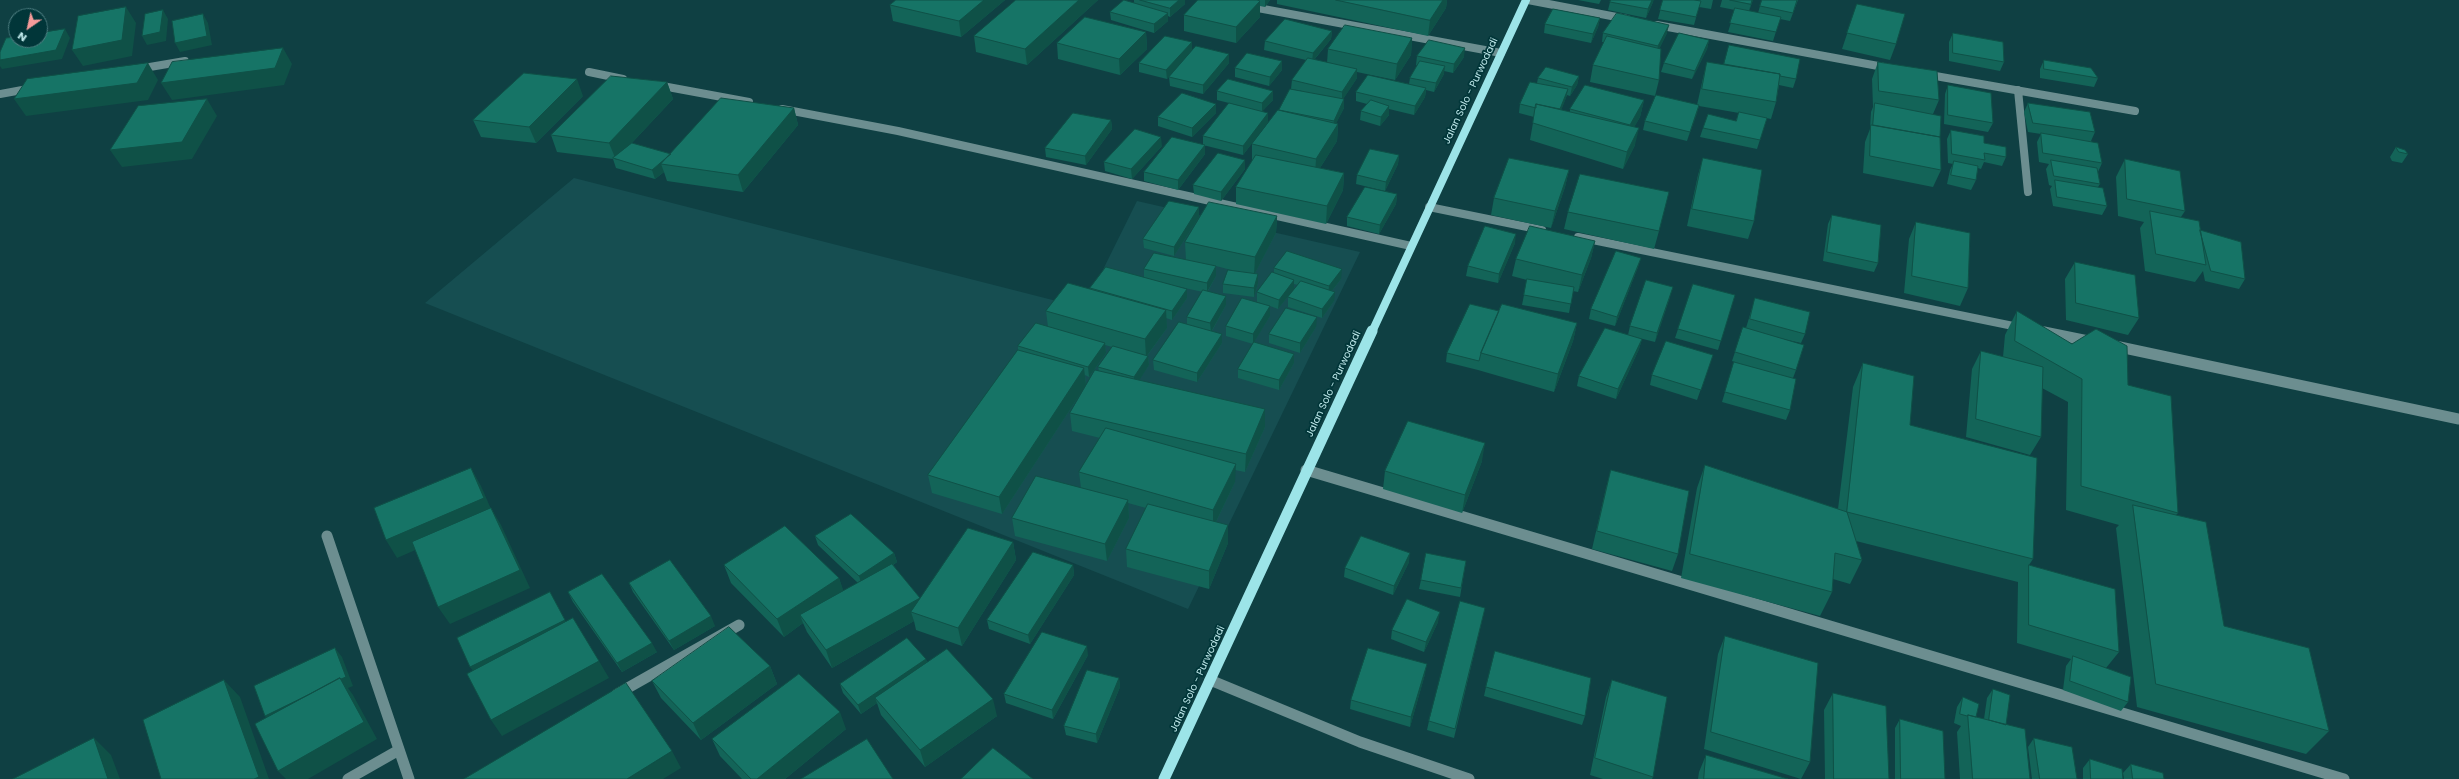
<!DOCTYPE html>
<style>
body{margin:0}
#map{position:relative;width:2459px;height:779px;overflow:hidden;background:#0f4043;font-family:Poppins,sans-serif}
canvas{display:block}
.north{position:absolute;left:8px;top:8px;width:40px;height:40px;box-sizing:border-box;background:#013639;border:1px solid #4e7e81;border-radius:50%;rotate:214deg;font-size:11px;font-weight:700;line-height:16px;text-align:center;color:#c1eaec}
.north::after{content:'';display:block;margin:auto;width:14px;height:18px;background:#f59b9a;clip-path:polygon(50% 0,100% 100%,50% 72%,0 100%)}
</style>
<div id="map">
<canvas width="2459" height="779"></canvas>
<div class="north">N</div>
</div>
<script>
const ctx = document.querySelector('canvas').getContext('2d');
ctx.lineJoin = 'round';
function paint(path, color) {
  ctx.fillStyle = color;
  ctx.fill(path, 'evenodd');
}
function strokePath(path, color, width, dash) {
  ctx.strokeStyle = color;
  ctx.lineWidth = width;
  ctx.lineCap = dash ? 'butt' : 'round';
  ctx.setLineDash(dash || []);
  ctx.stroke(path);
}
function write(font, color, halo, rows, align = 'center') {
  ctx.font = font + ' Poppins,sans-serif';
  ctx.lineWidth = 3.5;
  ctx.setLineDash([]);
  ctx.textBaseline = 'middle';
  ctx.strokeStyle = halo;
  ctx.fillStyle = color;
  for (const [text, x, y, turn = 0] of rows) {
    ctx.save();
    ctx.translate(x, y);
    ctx.rotate((+turn || 0) * Math.PI / 180);
    ctx.textAlign = isNaN(turn) ? turn : align;
    if (halo) ctx.strokeText(text, 0, 0);
    ctx.fillText(text, 0, 0);
    ctx.restore();
  }
}
paint(new Path2D(`
 M574 178 1084 308 1137 201 1360 252 1188 609 425 303Z`), '#164e51');
strokePath(new Path2D(`
 M1528 0 1627 19
 M1247 6 1501 53
 M1657 25 1889 68
 M138 69 185 61
 M589 72 623 79
 M1924 74 2135 111
 M657 85 749 102
 M2018 90 2028 192
 M0 94 33 88
 M782 109 898 131 1411 246
 M1429 207 1542 230
 M1578 237 2023 328`), '#6c8e90', 8);
strokePath(new Path2D(`
 M2044 332 2093 342
 M2115 346 2459 419
 M1306 470 2344 779
 M327 536 409 779
 M1210 680 1360 742 1469 779
 M617 694 739 625
 M348 779 399 750`), '#6c8e90', 11);
strokePath(new Path2D(`
 M1372 332 1526 0`), '#9ce4e8', 8);
strokePath(new Path2D(`
 M1164 779 1372 331`), '#9ce4e8', 11);
paint(new Path2D(`
 M1005 0 961 37 893 21 890 5Z
 M1016 0H1098L1027 65 976 52 974 36Z
 M1134 0H1185V4L1170 17 1168 16V21L1154 33 1111 20 1110 12 1134 3Z
 M1198 0H1270L1265 7 1260 6V17L1236 43 1184 31V15Z
 M1277 0H1447L1446 8 1428 36 1277 4Z
 M1578 0H1601L1599 4Z
 M1662 0H1713L1711 9 1699 7 1694 25 1658 19 1663 0Z
 M1722 0H1753L1749 11 1758 13 1760 6 1798 0 1790 21 1780 19 1773 41 1728 32 1735 10 1720 7Z
 M1610 2H1653L1646 18 1608 10Z
 M1857 4 1896 44 1890 60 1842 49Z
 M1600 18 1598 27 1591 43 1544 33 1545 24Z
 M1332 31 1331 39 1314 60 1327 63 1328 49 1412 38 1411 55 1395 80 1357 72V78L1343 99H1344V108L1336 123 1338 124 1337 141 1320 168 1344 173 1343 190 1326 224 1236 204V187L1252 161V144L1279 110 1302 91 1291 89 1292 80 1306 60 1264 50 1265 41Z
 M1146 32 1147 49 1120 75 1058 59 1057 43Z
 M1603 33H1667L1659 49V80L1655 96 1590 82 1593 65 1604 42H1602Z
 M1953 33 2004 62 2000 71 1949 61V42Z
 M1709 40 1707 49 1692 79 1661 72 1664 63Z
 M1192 42V50L1167 79 1139 72V63Z
 M1417 56 1464 57 1453 73 1444 71V74L1434 92 1426 90 1425 97 1414 115 1389 109V115L1380 126 1360 120 1361 111 1367 104 1356 101V92L1409 84 1410 78 1417 65H1416Z
 M2044 60 2098 78 2094 87 2040 78V69Z
 M1282 61V70L1269 86 1235 77V68Z
 M1707 62 1796 79 1793 88 1779 85 1776 102 1771 119 1762 117 1767 118 1757 149 1700 137 1703 128 1736 121 1739 113 1699 106 1687 141 1643 130 1645 121 1697 105 1703 78Z
 M1878 62 1939 100 1933 114 1940 137 1941 170 1933 187 1863 173 1865 142 1870 129 1871 112 1873 107 1872 79Z
 M1229 63 1203 94 1170 86 1169 77Z
 M1579 76 1577 85 1570 96 1567 95 1561 110 1570 112V109L1644 100 1640 117 1634 127 1635 145 1623 169 1530 140 1534 117 1519 113 1520 104 1537 83 1538 78Z
 M667 82 673 99 628 147 671 154 794 108 798 125 743 192 667 181 664 172 655 179 616 168 613 159 557 152 551 135Z
 M1948 85 1993 123 1988 132 1944 124 1945 94Z
 M1217 91H1273V100L1262 111 1268 122 1243 155 1203 145V136L1241 106 1217 100Z
 M583 96 536 143 481 137 473 120Z
 M2028 103 2095 132 2091 141 2102 163 2098 172 2100 184 2098 187 2107 206 2102 215 2053 206 2050 189 2052 186 2049 185 2046 169 2049 164 2039 162 2037 142 2041 134 2028 132 2024 112Z
 M1216 104V113L1192 137 1158 126V117Z
 M1111 120 1112 129 1086 165 1046 157 1045 148Z
 M1951 130 1984 143 2006 157 2002 166 1984 162 1981 169 1978 168 1976 180 1971 190 1947 184 1950 170 1953 164 1948 163 1947 139Z
 M1205 145V154L1178 190 1144 181V172Z
 M1162 146 1132 179 1105 171 1104 162Z
 M2396 147 2408 154 2402 163 2392 161 2390 157Z
 M1399 155 1398 164 1385 191 1356 184 1357 175Z
 M1703 158 1754 221 1748 239 1687 226 1698 175Z
 M2125 159 2185 211 2181 217 2200 230 2245 279 2239 289 2205 281 2203 271 2195 282 2145 271 2140 228 2144 222 2118 216 2116 177Z
 M1245 160V169L1221 201 1194 194 1193 185Z
 M1569 170 1565 187 1551 228 1491 215 1494 198Z
 M1397 194 1396 204 1379 234 1347 226V217Z
 M1568 212 1659 231 1654 249 1564 229Z
 M1832 215 1878 263 1874 272 1823 261 1828 224Z
 M1277 216 1276 233 1255 273 1258 274V283L1254 297 1223 293V284L1235 271 1216 266V276L1208 291 1226 305 1212 331 1222 334V343L1197 382 1154 370 1153 360 1187 324V317L1203 292 1171 285 1187 298 1172 320 1166 318 1167 328 1147 356H1148L1149 365 1139 380 1265 427 1245 472 1235 470V482L1216 522 1228 543 1209 589 1127 567 1126 549 1146 508 1128 503 1129 518 1107 561 1015 536 1012 518 1081 488 1079 472 1100 438 1072 431 1070 413 1099 371 1098 367 1112 347 1105 345 1106 353 1089 377 1085 375 1086 385 1002 514 932 493 928 475 1018 350V346L1048 327 1046 311 1090 289V288L1144 277V269L1186 260 1185 242Z
 M1199 217 1174 256 1144 248 1143 239Z
 M1916 222 1968 288 1960 306 1904 293 1909 239Z
 M1595 241 1591 258 1578 292 1573 291 1569 313 1522 305 1527 280 1512 276 1516 259Z
 M1515 243 1498 283 1466 276 1468 266Z
 M1641 258 1638 267 1615 326 1589 319 1591 309Z
 M2075 262 2139 318 2128 335 2066 320 2065 279Z
 M1274 268 1341 279 1332 291 1334 301 1322 318 1288 307V297L1298 285 1294 284V289L1278 309 1270 306V316L1254 342 1294 354V363L1279 390 1238 378V369L1253 344 1226 336V326L1266 305 1257 302V292L1274 273Z
 M1735 295 1718 350 1675 338 1678 329Z
 M1670 297 1655 342 1635 337 1642 339 1639 349 1616 399 1577 386 1579 376 1628 335 1630 326Z
 M1755 298 1805 334 1801 343 1775 337 1796 370 1793 378 1790 410 1786 420 1722 402 1734 362 1743 365 1732 361 1740 337 1746 328Z
 M1499 311 1577 323 1573 341 1554 392 1478 370 1446 362 1447 353Z
 M2017 311 2128 385 2178 513 2176 515 2224 626 2329 731 2306 754 2137 707 2116 528 2119 525 2066 510 2068 402 2042 388 2041 437 2030 455 1966 437 1972 369 1981 351 2003 357 2005 335Z
 M1316 327 1300 353 1269 343V334Z
 M1713 355 1697 400 1650 385 1652 375Z
 M1863 363 1910 425 2033 559 2029 565 2119 652 2106 668 2128 702 2121 711 2063 690 2066 666 2071 659 2017 643 2018 582 1856 541 1862 560 1850 584 1833 579 1832 592 1820 616 1681 578 1697 488 1705 465 1838 509 1853 387Z
 M1482 461 1462 513 1383 489 1385 471Z
 M1611 470 1678 554 1672 571 1592 549 1606 488Z
 M815 536 894 553 897 562 893 565 920 599 1013 542 1016 560 962 646 916 630 914 621 832 668 807 632 803 623 784 637 731 583 724 565 839 578 843 591 858 583 818 545Z
 M1466 561 1460 597 1419 589 1421 580Z
 M1409 562 1393 595 1344 577 1345 568Z
 M1073 565 1074 575 1030 644 989 629 987 620Z
 M629 583 715 626 674 650 633 592Z
 M568 592 657 652 622 672 573 602Z
 M1485 608 1454 738 1427 730 1429 721Z
 M1438 622 1424 652 1391 639 1392 630Z
 M1725 636 1810 762 1801 779 1704 749 1718 654Z
 M1088 655 1053 719 1006 703 1004 694Z
 M926 659 927 663 997 716 925 767 881 715 877 703 861 714 843 693 840 684Z
 M770 666 777 684 701 740 661 698 652 681Z
 M1425 674 1410 727 1350 709 1351 700Z
 M1119 678 1120 687 1097 743 1066 735 1064 726Z
 M1612 680 1653 777 1652 779H1603L1590 775 1606 697Z
 M1486 687 1585 716 1582 725 1484 696Z
 M1993 689 2006 725 2030 779H1960L1957 732 1961 726 1954 723 1957 707 1963 697 1976 717 1984 719 1987 698Z
 M1833 693 1889 779H1825L1824 710Z
 M1900 719 1945 779H1895V728Z
 M846 729 785 779H742L720 756 712 739Z
 M2034 738 2077 779H2032L2028 747Z
 M1706 755 1788 779H1698L1699 772Z
 M2090 759 2123 779H2083V768Z
 M2131 764 2164 779H2124L2123 773Z`), '#136458');
paint(new Path2D(`
 M984 0H1005L961 37 959 21Z
 M1079 0H1098L1027 65 1025 49Z
 M1179 0H1185V4L1170 17V8Z
 M1265 0H1270L1265 7Z
 M1443 0H1447L1446 8 1428 36 1430 20Z
 M1652 0H1654L1653 2 1646 18 1648 9Z
 M1752 0H1753L1748 13 1751 4Z
 M1260 1V17L1236 43V27Z
 M126 7 136 23 132 56 83 66 72 50Z
 M163 10 168 19 166 41 147 45 142 36Z
 M1168 13V21L1154 33V24Z
 M203 14 208 23 212 45 180 52 175 43Z
 M1600 18 1598 27 1591 43 1593 34Z
 M1669 25 1667 33 1656 55 1658 46Z
 M65 29 70 38 62 59 2 69 0 66V60Z
 M1332 31 1331 39 1312 62 1313 53Z
 M1146 32 1147 49 1120 75 1119 59Z
 M1412 38 1411 55 1395 80 1397 64Z
 M1709 40 1707 49 1692 79 1695 71Z
 M1192 42V50L1167 79 1166 70Z
 M283 48 292 64 284 85 172 100 161 83Z
 M1465 48 1464 57 1453 73 1454 64Z
 M1229 54V63L1203 94V85Z
 M1282 61V70L1269 86 1270 77Z
 M148 63 158 80 148 100 26 116 14 99Z
 M1445 66 1444 74 1434 92 1436 83Z
 M1357 69V78L1342 101V92Z
 M1579 76 1577 85 1570 96 1572 87Z
 M577 79 583 96 536 143 529 127Z
 M667 82 673 99 616 160 609 143Z
 M1426 88 1425 97 1414 115 1415 106Z
 M1568 89 1566 98 1557 121 1558 112Z
 M1273 91V100L1262 112V103Z
 M207 99 217 116 192 159 122 167 110 150Z
 M1344 99V108L1333 130 1334 121Z
 M1644 100 1640 117 1626 142 1630 125Z
 M1216 104V113L1192 137V128Z
 M1699 105 1697 114 1687 141Z
 M1389 106V115L1380 126 1381 117Z
 M794 108 798 125 743 192 738 175Z
 M1268 113V122L1243 155V146Z
 M1111 120 1112 129 1086 165 1085 156Z
 M1338 124 1337 141 1315 176 1316 159Z
 M1639 128 1635 145 1623 169 1627 152Z
 M1161 137 1162 146 1132 179 1131 169Z
 M1205 145V154L1178 190V180Z
 M672 154 661 164 664 172 655 179 652 170Z
 M1399 155 1398 164 1385 191 1386 182Z
 M1245 160V169L1221 201V192Z
 M1569 170 1565 187 1551 228 1555 211Z
 M1344 173 1343 190 1326 224 1327 206Z
 M1397 194 1396 204 1379 234 1380 225Z
 M1199 207V217L1174 256V247Z
 M1277 216 1276 233 1254 275 1255 257Z
 M1516 234 1515 243 1498 283 1499 274Z
 M1595 241 1591 258 1578 292 1582 275Z
 M1641 258 1638 267 1615 326 1617 317Z
 M1216 266V276L1207 292V283Z
 M1342 269 1341 279 1328 296 1329 286Z
 M1258 274V283L1254 297V288Z
 M1294 280V289L1278 309 1279 300Z
 M1673 287 1670 297 1655 342 1657 333Z
 M1187 289V298L1172 320V311Z
 M1335 292 1334 301 1322 318V309Z
 M1226 296V305L1211 332 1210 323Z
 M1270 306V316L1253 344V334Z
 M1166 310 1167 328 1146 357 1145 339Z
 M1317 317 1316 327 1300 353V343Z
 M1577 323 1573 341 1554 392 1558 374Z
 M1222 334V343L1197 382V373Z
 M1642 339 1639 349 1616 399 1618 389Z
 M1105 343 1106 353 1089 377 1088 367Z
 M1294 354V363L1279 390V380Z
 M1148 356 1149 365 1135 387 1134 377Z
 M1084 368 1086 385 1002 514 999 497Z
 M1265 409V427L1245 472 1246 454Z
 M1485 443 1482 461 1462 513 1465 495Z
 M1236 464 1235 482 1213 528V510Z
 M471 468 481 486 494 516 397 558 386 540Z
 M1128 500 1129 518 1107 561 1105 544Z
 M491 508 501 525 530 588 450 624 438 607Z
 M1228 525V543L1209 589V571Z
 M1013 542 1016 560 962 646 958 628Z
 M894 553 897 562 862 586 859 576Z
 M1410 553 1409 562 1393 595 1394 586Z
 M1073 565 1074 575 1030 644 1028 635Z
 M839 578 845 595 800 615 803 623 784 637 777 619Z
 M920 598 924 615 911 612 914 621 832 668 826 650Z
 M1440 612 1438 622 1424 652 1426 642Z
 M711 616 715 626 674 650 669 641Z
 M565 620 570 629 477 676 470 667Z
 M652 643 657 652 622 672 617 663Z
 M1087 646 1088 655 1053 719 1052 710Z
 M335 648 342 657 353 686 348 688 353 695 377 739 308 779H286L278 771 273 725 265 716Z
 M926 659 928 668 875 698 877 703 861 714 858 705Z
 M599 661 609 678 502 736 491 720Z
 M1427 664 1425 674 1410 727 1411 717Z
 M770 666 777 684 701 740 693 723Z
 M1119 678 1120 687 1097 743 1096 734Z
 M224 680 240 697 269 779H254Z
 M993 699 997 716 925 767 920 750Z
 M840 712 846 729 785 779H757Z
 M94 738 111 755 120 779H108Z
 M672 751 681 768 663 779H627Z`), '#0f5147');
const building = new Path2D(`
 M896 0H984L959 21 890 5Z
 M1016 0H1079L1025 49 974 36Z
 M1124 0 1168 13 1154 24 1110 12Z
 M1140 0H1179L1170 8Z
 M1198 0H1257L1260 1 1236 27 1184 15Z
 M1336 0H1443L1430 20Z
 M1611 0H1652L1648 9 1610 2Z
 M1663 0H1694L1701 1 1696 17 1660 10Z
 M1730 0H1752L1751 4Z
 M1762 0H1797L1793 13 1760 6Z
 M1857 4 1905 14 1896 44 1847 33Z
 M126 7 122 40 72 50 78 16Z
 M1735 8 1781 17 1776 32 1730 23Z
 M1553 9 1600 18 1593 34 1545 24Z
 M163 10 160 32 142 36 145 14Z
 M1617 13 1669 25 1658 46 1603 33Z
 M203 14 207 36 175 43 172 21Z
 M1085 17 1146 32 1119 59 1057 43Z
 M1285 19 1332 31 1313 53 1265 41Z
 M1345 25 1412 38 1397 64 1328 49Z
 M65 29 56 50 0 60V52L6 38 16 37V40H40V33Z
 M1679 33 1709 40 1695 71 1664 63Z
 M1953 33 2003 42 2004 62 1953 53Z
 M1165 36 1192 42 1166 70 1139 63Z
 M1607 36 1661 49 1659 80 1593 65Z
 M1429 40 1465 48 1454 64 1417 56Z
 M1729 45 1800 59 1796 79 1780 76V74L1724 64Z
 M1196 46 1229 54 1203 85 1169 77Z
 M283 48 275 68 161 83 172 62Z
 M1247 53 1282 61 1270 77 1235 68Z
 M1308 58 1357 69 1342 92 1292 80Z
 M2044 60 2091 68 2098 78 2044 69Z
 M1420 61 1445 66 1436 83 1410 78Z
 M1707 62 1780 74 1776 102 1702 89Z
 M1878 62 1937 71 1939 100 1879 91Z
 M148 63 137 83 14 99 27 79Z
 M1546 67 1579 76 1572 87 1538 78Z
 M524 73 577 79 529 127 473 120Z
 M1368 75 1426 88 1415 106 1356 92Z
 M611 76 667 82 609 143 551 135Z
 M1228 79 1273 91 1262 103 1217 91Z
 M1530 82 1568 89 1560 109 1536 104V108L1520 104Z
 M1585 85 1644 100 1630 125 1570 109Z
 M1948 85 1991 93 1993 123 1948 115Z
 M1290 89 1344 99 1334 121 1279 110Z
 M1182 93 1216 104 1192 128 1158 117Z
 M1656 95 1699 105 1690 132 1645 121Z
 M721 98 794 108 738 175 661 164Z
 M207 99 182 142 110 150 138 106Z
 M1371 100 1389 106 1381 117 1361 111Z
 M1229 103 1268 113 1243 146 1203 136Z
 M1875 103 1941 116 1940 137 1873 125Z
 M2028 103 2090 112 2095 132 2033 123Z
 M1536 104 1639 128 1627 152 1533 123Z
 M1278 110 1338 124 1316 159 1252 144Z
 M1739 112 1767 118 1760 140 1703 128 1708 114 1736 121Z
 M1073 113 1111 120 1085 156 1045 148Z
 M1871 125 1940 137 1941 170 1870 156Z
 M1135 129 1161 137 1131 169 1104 162Z
 M1951 130 1984 136V143L2006 147V157L1984 153 1985 160 1952 154Z
 M2041 133 2098 143 2102 163 2043 153Z
 M1172 137 1205 145 1178 180 1144 172Z
 M632 143 671 154 666 158 652 170 613 158Z
 M2396 147 2405 150 2408 154 2399 152Z
 M1370 149 1399 155 1386 182 1357 175Z
 M1218 153 1245 160 1221 192 1193 185Z
 M1256 155 1344 173 1327 206 1236 187Z
 M1509 158 1569 170 1555 211 1494 198Z
 M1703 158 1762 170 1754 221 1692 209Z
 M2125 159 2180 171 2185 211 2127 199Z
 M2051 160 2097 168 2100 184 2054 176Z
 M1954 161 1978 166 1976 180 1951 175Z
 M1580 174 1669 192 1659 231 1568 212Z
 M2055 180 2103 188 2107 206 2057 197Z
 M1365 187 1397 194 1380 225 1347 217Z
 M1169 201 1199 207 1174 247 1143 239Z
 M1209 202 1277 216 1255 257 1185 242Z
 M2150 211 2199 221 2206 265 2156 254Z
 M1832 215 1881 225 1878 263 1827 252Z
 M1916 222 1970 233 1968 288 1912 276Z
 M1485 226 1516 234 1499 274 1468 266Z
 M1530 226 1595 241 1582 275 1516 259Z
 M2200 230 2241 242 2245 279 2211 271Z
 M1287 251 1342 269 1329 286 1274 268Z
 M1616 251 1641 258 1617 317 1591 309Z
 M1154 253 1216 266 1207 283 1144 269Z
 M2075 262 2135 275 2139 318 2076 303Z
 M1106 267 1187 289 1172 311 1090 288Z
 M1228 270 1258 274 1254 288 1223 284Z
 M1272 272 1294 280 1279 300 1257 292Z
 M1527 279 1574 287 1571 304 1524 295Z
 M1646 280 1673 287 1657 333 1630 326Z
 M1301 281 1335 292 1322 309 1288 297Z
 M1068 283 1166 310 1145 339 1046 311Z
 M1693 284 1735 295 1721 341 1678 329Z
 M1203 290 1226 296 1210 323 1187 317Z
 M1242 298 1270 306 1253 334 1226 326Z
 M1755 298 1810 312 1805 334 1750 319Z
 M1470 304 1499 311 1481 353 1479 361 1447 353Z
 M1502 304 1577 323 1558 374 1481 353Z
 M1286 308 1317 317 1300 343 1269 334Z
 M2017 311 2072 344 2096 329 2127 346 2128 385 2171 396 2178 513 2081 486 2082 379 2015 341Z
 M1179 322 1222 334 1197 373 1153 360Z
 M1036 323 1105 343 1088 367 1018 346Z
 M1743 327 1804 345 1796 370 1735 352Z
 M1605 328 1642 339 1618 389 1579 376Z
 M1666 341 1713 355 1701 390 1652 375Z
 M1254 342 1294 354 1279 380 1238 369Z
 M1113 346 1148 356 1134 377 1098 367Z
 M1018 350 1084 368 999 497 928 475Z
 M1981 351 2043 367 2041 437 1976 419Z
 M1734 362 1796 379 1790 410 1725 392Z
 M1863 363 1914 376 1910 425 2037 458 2033 559 1847 512Z
 M1095 370 1265 409 1246 454 1070 413Z
 M1408 421 1485 443 1465 495 1385 471Z
 M1106 428 1236 464 1213 510 1079 472Z
 M1705 465 1847 512 1862 560 1835 553 1832 592 1690 554Z
 M471 468 484 498 386 540 374 508Z
 M1611 470 1689 491 1678 554 1597 531Z
 M1036 476 1128 500 1105 544 1012 518Z
 M1148 504 1228 525 1209 571 1126 549Z
 M2133 505 2206 522 2224 626 2309 648 2329 731 2156 684Z
 M491 508 520 570 438 607 412 542Z
 M851 514 894 553 859 576 815 536Z
 M785 526 839 578 777 619 724 565Z
 M968 528 1013 542 958 628 911 612Z
 M1361 536 1410 553 1394 586 1345 568Z
 M1033 552 1073 565 1028 635 987 620Z
 M1426 553 1466 561 1461 588 1421 580Z
 M670 560 711 616 669 641 629 583Z
 M892 564 920 598 826 650 800 615Z
 M2029 565 2115 589 2119 652 2029 625Z
 M602 574 652 643 617 663 568 592Z
 M550 592 565 620 470 667 457 638Z
 M1407 599 1440 612 1426 642 1392 630Z
 M1460 601 1485 608 1455 729 1429 721Z
 M573 618 599 661 491 720 467 674Z
 M729 627 770 666 693 723 652 681Z
 M1042 632 1087 646 1052 710 1004 694Z
 M1725 636 1818 663 1810 762 1711 732Z
 M907 638 926 659 858 705 840 684Z
 M335 648 346 677 341 679 340 678 310 694 265 716 254 686Z
 M1368 648 1427 664 1411 717 1351 700Z
 M947 649 993 699 920 750 875 698Z
 M1495 651 1591 678 1585 716 1486 687Z
 M2073 656 2131 677 2128 702 2070 681Z
 M1087 670 1119 678 1096 734 1064 726Z
 M799 674 840 712 757 779H751L712 739Z
 M340 678 364 722 278 771 255 724Z
 M224 680 259 777 254 779H161L143 720Z
 M1612 680 1667 697 1653 777 1595 758Z
 M626 683 672 751 627 779H464Z
 M1993 689 2010 695 2006 725 1989 720Z
 M1833 693 1886 706 1889 779H1834Z
 M1963 697 1979 704 1976 717 1968 715 1967 716 1960 714Z
 M1968 715 2025 729 2030 779H1973Z
 M1900 719 1943 731 1945 779H1901Z
 M94 738 108 779H13Z
 M2034 738 2072 747 2077 779H2040Z
 M867 739 893 779H801Z
 M993 748 1033 779H961Z
 M1706 755 1788 779H1704Z
 M2090 759 2122 769 2123 779H2091Z
 M2131 764 2163 773 2164 779H2133Z`);
paint(building, '#167466');
strokePath(building, '#0f5147', 1);
write('10px', '#c1eaec', '#013639', [
 ["Jalan Solo - Purwodadi",1471,91,-65],
 ["Jalan Solo - Purwodadi",1334,384,-65],
 ["Jalan Solo - Purwodadi",1198,679,-65]
]);
</script>
